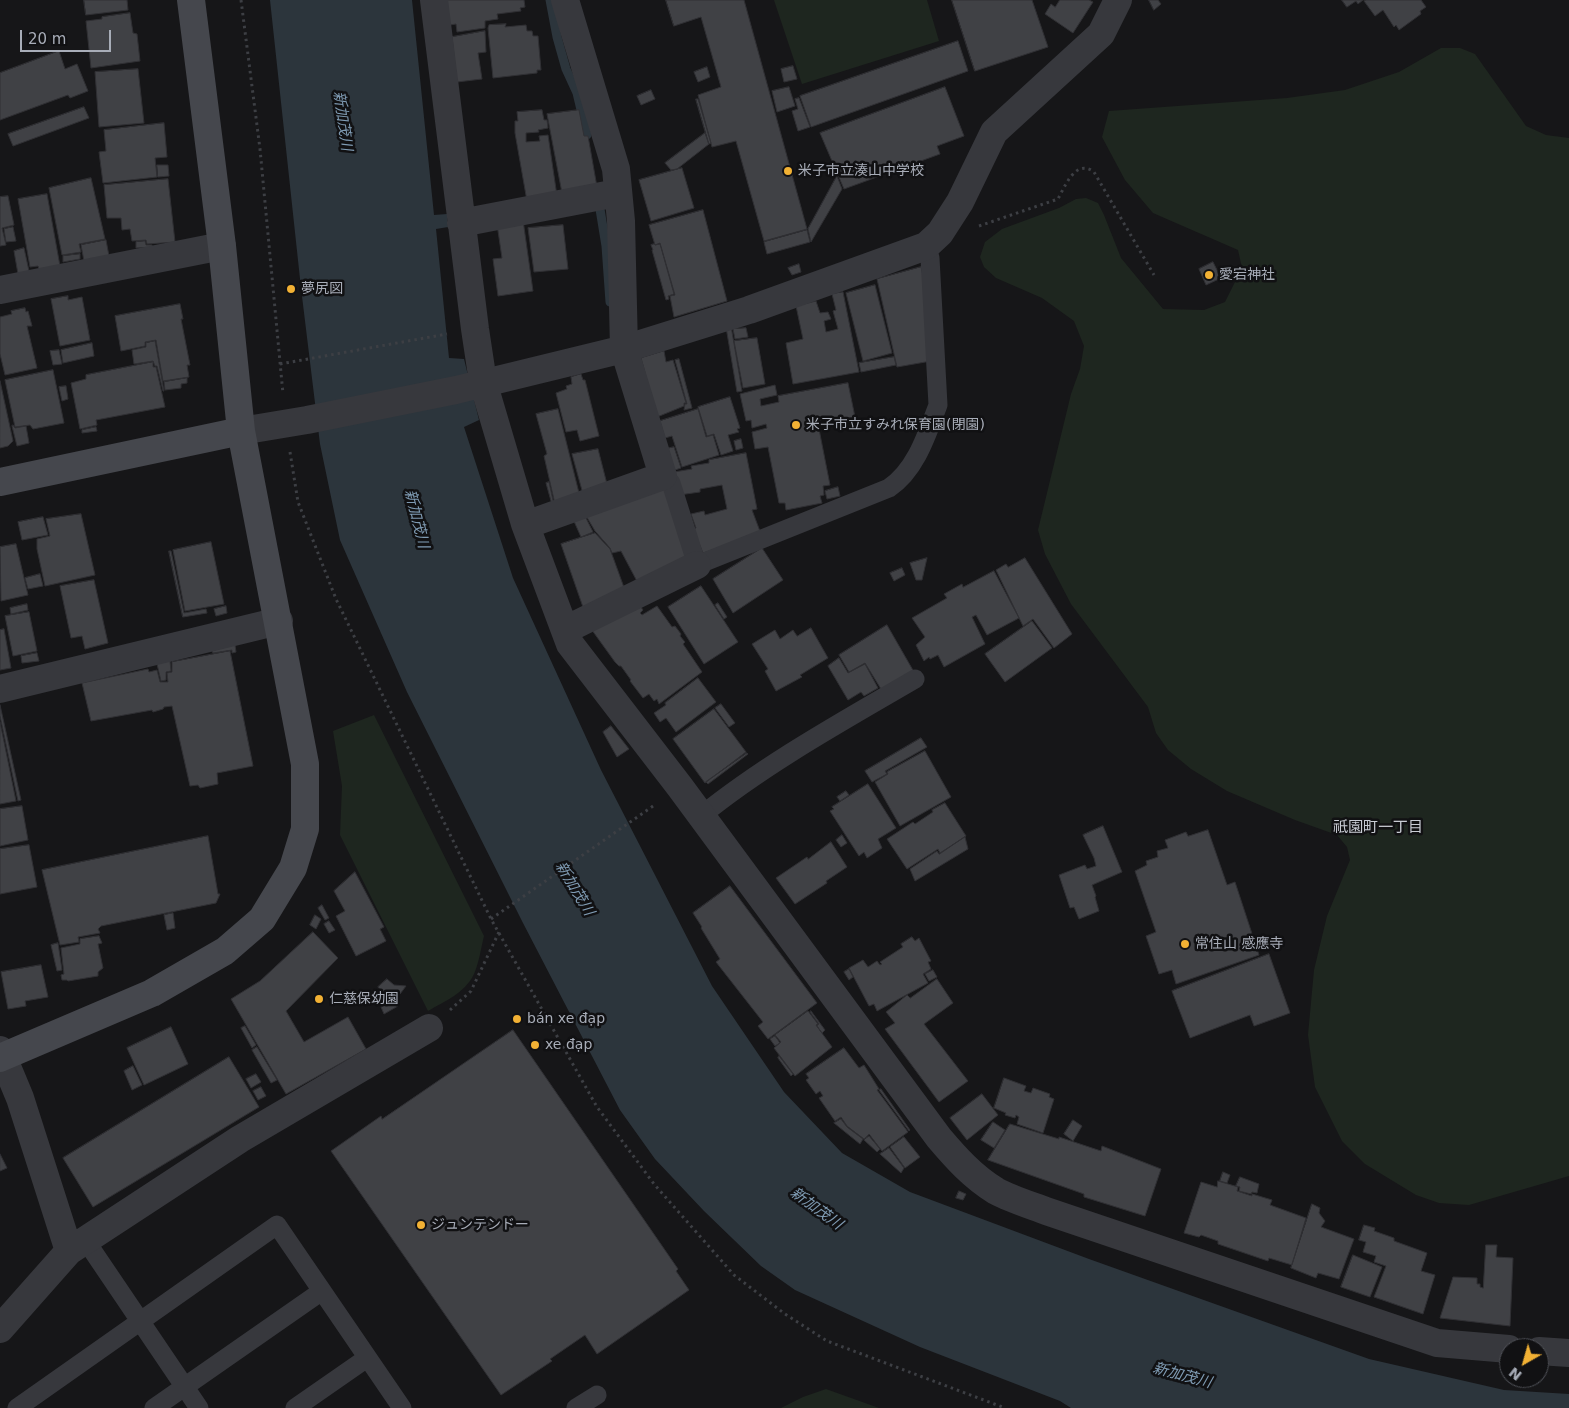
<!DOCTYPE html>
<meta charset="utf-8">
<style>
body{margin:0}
#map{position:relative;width:1569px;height:1408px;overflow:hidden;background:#161618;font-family:"DejaVu Sans",sans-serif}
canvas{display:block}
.north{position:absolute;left:1499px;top:1338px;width:50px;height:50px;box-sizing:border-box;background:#111113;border:1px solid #4d4f55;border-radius:50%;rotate:218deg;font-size:14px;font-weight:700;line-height:20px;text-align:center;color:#a8adb8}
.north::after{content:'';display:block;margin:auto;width:18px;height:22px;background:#f2b134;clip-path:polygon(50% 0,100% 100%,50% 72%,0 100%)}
.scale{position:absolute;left:20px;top:30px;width:91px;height:22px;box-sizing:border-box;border:2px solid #a8adb8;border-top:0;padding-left:6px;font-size:15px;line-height:18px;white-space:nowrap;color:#a8adb8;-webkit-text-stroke:4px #111113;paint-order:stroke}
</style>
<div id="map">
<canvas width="1569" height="1408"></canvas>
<div class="north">N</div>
<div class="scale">20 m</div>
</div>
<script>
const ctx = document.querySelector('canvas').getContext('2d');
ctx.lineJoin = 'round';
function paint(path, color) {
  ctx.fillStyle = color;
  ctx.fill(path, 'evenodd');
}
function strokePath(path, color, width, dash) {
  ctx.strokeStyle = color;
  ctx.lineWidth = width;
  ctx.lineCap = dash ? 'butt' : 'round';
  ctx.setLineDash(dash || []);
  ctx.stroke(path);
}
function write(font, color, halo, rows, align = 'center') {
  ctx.font = font + ' "DejaVu Sans","Noto Sans JP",sans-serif';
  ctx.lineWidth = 5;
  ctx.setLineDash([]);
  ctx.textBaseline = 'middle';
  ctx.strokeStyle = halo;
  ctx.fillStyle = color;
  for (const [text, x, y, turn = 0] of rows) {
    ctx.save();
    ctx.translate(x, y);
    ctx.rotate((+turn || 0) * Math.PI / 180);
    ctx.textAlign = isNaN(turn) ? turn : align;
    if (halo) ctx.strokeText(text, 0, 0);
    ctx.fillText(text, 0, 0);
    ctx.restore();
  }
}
paint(new Path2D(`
 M774 0H927L939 41 802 84Z
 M1441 48H1460L1475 54 1526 126 1546 135 1569 138V1176L1469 1205 1439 1203 1416 1195 1365 1164 1342 1141 1315 1087 1308 1035 1314 970 1327 916 1350 860 1347 847 1337 835 1295 820 1227 791 1191 769 1168 750 1156 733 1148 707 1071 604 1045 554 1038 530 1071 394 1080 369 1084 346 1074 321 1042 298 996 278 984 267 980 257 985 242 1002 229 1059 208 1076 199 1086 198 1098 203 1104 215 1121 258 1163 309 1204 310 1225 302 1242 268 1238 250 1153 213 1125 180 1102 137 1109 111 1287 98 1345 90 1399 72Z
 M374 715 484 936C481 948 479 963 474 974 465 993 445 1001 428 1011L340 835 342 786 333 731Z
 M826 1389 879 1408H781L803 1397Z`), '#1e261f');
paint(new Path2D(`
 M270 0H412L434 215 447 214 448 227 436 229 449 358 464 359 479 420 464 427 513 578 601 770 712 986 784 1092 842 1153 910 1192 1089 1259 1369 1359 1504 1390 1569 1394V1408H1071L1060 1401 920 1347 795 1290 761 1266 704 1211 655 1159 620 1110 523 923 407 692 340 540 320 444 301 288Z`), '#2c353c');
strokePath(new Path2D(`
 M550 0 557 37 566 69 577 93 587 135
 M599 203 606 246 610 302`), '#2c353c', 9);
const building = new Path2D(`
 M84 0H127L128 10 86 15Z
 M446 0H524L525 7 520 8 521 11 497 14 498 19 485 21V28L457 32 456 24 450 25Z
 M666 0H744L807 229 764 241 736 141 712 147 698 95 721 87 701 17 674 26Z
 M952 0H1032L1048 47 975 71Z
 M1060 0H1089L1093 2 1073 33 1045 14 1051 4 1055 7Z
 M1149 0H1158L1161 4 1154 10Z
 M1342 0H1363L1358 4 1356 1 1347 7Z
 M1366 0H1421L1426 7 1420 11 1421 14 1399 30 1396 25 1394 27 1383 10 1375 16 1364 1Z
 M130 13 133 33 137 34 140 61 91 68 86 21 102 19V17Z
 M506 24 505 27 526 25 527 31H532L533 36H538L541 70H537V73L493 78 488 28 489 25Z
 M485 31 486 52 478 53 482 79 457 82 452 37Z
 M958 41 968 71 811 127 800 96Z
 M59 51 65 69 77 64 88 91 70 98 68 95 0 120V73Z
 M793 66 797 79 784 82 781 69Z
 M707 67 710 77 698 82 694 72Z
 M138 69 144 123 99 127 95 72Z
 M789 87 795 106 777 112 772 91Z
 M945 87 964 136 937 146 940 154 844 189 820 133Z
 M651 90 655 99 641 105 637 96Z
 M799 98 810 127 798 131 792 111 798 109 795 99Z
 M696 99H698L711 143 709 144Z
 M84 107 89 118 13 146 8 134Z
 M542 110 544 120H547L548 128 538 130 539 132 526 133V142L540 141 539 136 548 135 557 196 527 201 515 133V121H518L517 112Z
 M579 110 584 136H588L597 187 562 193 547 114Z
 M164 123 167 157 155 158 157 177 103 183 99 152 106 151 104 130Z
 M705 133 709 144 677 169 671 170 665 163Z
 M157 165H168L169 176 158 177Z
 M682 168 694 208 651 221 639 180Z
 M837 176 842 189 811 242 808 229Z
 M91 178 105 239 79 244 81 252 62 255 49 188Z
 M168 179 175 242 147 244 146 240 132 241 130 229 122 230 121 218H107L104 185Z
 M47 194 60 266 39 269 38 266 30 267 18 199Z
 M8 196 14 225 2 228 6 245 0 246V197Z
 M703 210 727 301 674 317 670 296 675 295 660 243 655 245 649 225Z
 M523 220 533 291 498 296 493 259 502 258 497 224Z
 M563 225 568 269 534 272 528 228Z
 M13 227 16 241 6 242 4 229Z
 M807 230 810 242 767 254 764 242Z
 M106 240 109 256 84 261 81 245Z
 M145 241 146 245H152V247L136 248V242Z
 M654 244 655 245 660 244 674 294 668 296 669 299 666 300 652 250H653L651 245Z
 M24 248 29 271 18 274 14 251Z
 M80 254V259L63 262V256Z
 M1213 262 1221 278 1206 285 1199 269Z
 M799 264 801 272 792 275 788 268Z
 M921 267 928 297 931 361 897 367 877 279Z
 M875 285 892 353 863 361 846 293Z
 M843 292 859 372 793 384 786 343 803 339 796 306 816 301 820 313 828 312 831 319 824 321 826 332 838 329 833 311 836 310 832 294Z
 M68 296V300L82 297 90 340 60 346 51 299Z
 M180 304 183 319H181L190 365H187L189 377 163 381 156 340 145 342V346L121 351 115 316Z
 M25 308 26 312 28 311 32 326H27L37 368 5 375 0 354V317L12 314 11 311Z
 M731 326 742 391 737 392 726 327Z
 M746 328 748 337 735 339 733 329Z
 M757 338 765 384 743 388 734 341Z
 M155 341 164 391H163L157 366H155L153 361 134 364 132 350 146 347V343Z
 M92 343 94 356 63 363 61 350Z
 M59 350 62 364 53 365 50 351Z
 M664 351 666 362 673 360 686 403H684V406L657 417 641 358Z
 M894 357 896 365 861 372 859 363Z
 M679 359 692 408 684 410 685 404H687L675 360Z
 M153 362V367H156L165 407 96 420 97 425 80 429 71 383 86 379V375Z
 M53 370 64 423 33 429 30 425 15 427 5 380Z
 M581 374 583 380H585L599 436 580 441 577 430 566 432 556 393 567 389 566 386 572 384 571 377Z
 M187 378V383L181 384V388L165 390 164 382Z
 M0 381 13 441 8 446 0 448Z
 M848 383 855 417 818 424 830 485 823 486 824 495 820 496 822 503 786 510 785 503H779L768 447 755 449 752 432 767 428 766 424 752 428 751 420 746 421 740 394 775 385 777 395 760 399 761 406 779 402 778 396Z
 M66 386 68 399 62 401 59 387Z
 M730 397 740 428 737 429 739 432 728 435 733 451 721 455 714 434 707 436 698 407Z
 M558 409 580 497 555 504 544 456 547 454 536 414Z
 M698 409 706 437 713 435 719 455 682 467 672 436 665 438 660 421Z
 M13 425 15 428 26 426 29 443 17 446 12 426Z
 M96 427 97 431 82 433V430Z
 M741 439 743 448 736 450 734 441Z
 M674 447 681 468 672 471 666 449Z
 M598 449 608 488 583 494 572 454Z
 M746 453 757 509 752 510 761 534 703 553 693 529 696 528 691 514 704 511 705 515 727 509 722 485 700 489V492L679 495 674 472 692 469 691 466 709 463V460Z
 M549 482 554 505 551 501 546 483Z
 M667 486 689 558 639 585 621 551 612 553 610 548 595 531 585 514Z
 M838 487 840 496 827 499 825 491Z
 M81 514 95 575 45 586 37 549V539L50 536 46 519Z
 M584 514 593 532 581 537 573 519Z
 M43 517 48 535 22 540 18 522Z
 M595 533 610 549 626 593 584 610 561 544Z
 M211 542 224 604 185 611 173 550Z
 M16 544 28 595 1 601 0 547Z
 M762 548 783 580 733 613 713 579Z
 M169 551H171L184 613 206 609 207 613 183 617Z
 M927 558 922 580H916L910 563Z
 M1025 558 1072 634 1054 648 1033 619 1023 626 996 570 1006 564 1008 567Z
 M902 568 905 575 894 581 890 573Z
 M994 571 1019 618 987 635 976 615 972 617 985 644 944 667 938 655 930 659 929 657 924 661 916 645 925 637 912 618 947 598 944 594 962 584 963 587Z
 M40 574 43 586 28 589 25 578Z
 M94 580 108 643 85 649 82 636 71 638 60 586Z
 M701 586 738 642 704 664 668 607Z
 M638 603 643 610 640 613 642 615 657 606 672 627 675 626 681 634 680 636 685 642 683 644 702 672 659 704 657 699 654 701 649 694 643 698 630 681 631 680 621 666H619L615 662 589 626Z
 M718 603 727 617 724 619 715 605Z
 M27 604 28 610 11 614 10 608Z
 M226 606 227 613 216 616 214 609Z
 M29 612 37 651 13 656 5 616Z
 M1032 621 1052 648 1005 682 985 654Z
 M887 625 914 672 881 689 865 663 849 672 839 655Z
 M811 628 828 658 800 675 802 677 776 691 765 671 768 669 752 644 775 630 780 639 793 630 797 636Z
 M4 629 11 668 0 670V630Z
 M235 645 236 652 232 653V650L213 653 212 651Z
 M230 651 253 766 217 773 218 784 200 788 198 785 190 786 172 706 164 707 163 709 153 712 152 710 91 721 82 683 148 669 149 672 157 670 160 682H168L167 673 172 672V662Z
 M37 653 39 661 22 663 21 656Z
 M839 658 848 673 865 664 878 688 864 696 861 692 848 700 828 666Z
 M170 661 171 671 166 672V680L161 681 157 664Z
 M698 678 716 702 676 732 666 718 660 722 654 713 666 705 665 703Z
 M721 704 735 723 729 727 715 708Z
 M0 705 21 800 18 801 0 716Z
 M714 709 746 752 705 783 673 739Z
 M0 722 16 801 0 804Z
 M611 726 629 749 617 757 603 732Z
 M921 738 927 747 885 771 887 774 872 782 865 771Z
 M925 751 951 797 900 826 875 782 888 774 887 772Z
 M747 753 748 754 708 784 706 782Z
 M868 784 896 828 878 839 882 848 867 858 864 852 859 856 830 811 834 809 832 807Z
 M846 791 849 795 840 801 837 797Z
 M945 803 966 836 940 853 938 849 907 869 887 839 913 822 915 824 933 812 932 810Z
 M22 806 28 840 0 846V809Z
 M1103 826 1122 872 1092 885 1096 896 1095 897 1099 911 1079 919 1074 907 1070 908 1059 875 1085 865 1087 869 1096 866 1094 858 1083 835Z
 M1208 830 1227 885 1235 882 1259 955 1176 984 1172 970 1159 974 1146 936 1156 932 1135 871 1147 865 1146 861 1158 857 1157 851 1168 848 1165 840 1186 832 1188 836Z
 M842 835 847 843 841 847 836 840Z
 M208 836 218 894H220L216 903 101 926 98 929 100 933 78 937 79 942 60 945 42 870Z
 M965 837 968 849 915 881 910 869 937 851 939 854Z
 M831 842 847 867 826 881 827 883 795 904 776 878 807 857 808 859Z
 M29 845 37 887 0 894V849Z
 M355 872 384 927 380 929 386 941 356 956 336 916 345 911 334 891Z
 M730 886 817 1003 768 1039 758 1026 763 1022 716 962 720 959 701 928 702 927 693 913Z
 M322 905 329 918 325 920 318 908Z
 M173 913 175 928 167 930 164 915Z
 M315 915 321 919 316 929 310 925Z
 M329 921 335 930 329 933 324 924Z
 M313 932 338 958 286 1011 304 1042 348 1017 366 1049 286 1094 231 999 260 981Z
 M99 936 102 943 98 944 103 968 98 972V976L68 981 67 980H62L61 975 64 974 61 948 80 944V939Z
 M912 937 915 941 919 938 931 961 928 962 931 969 923 974 928 983 877 1011 874 1004 869 1006 849 968 863 960 868 967 877 961 880 965 882 964 880 962 903 947 901 944Z
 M58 943 62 970 57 971 51 945Z
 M1269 954 1290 1013 1254 1026 1250 1015 1190 1038 1172 991Z
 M41 965 48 997 25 1001 26 1006 8 1009 1 972Z
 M849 969 853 977 849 980 844 972Z
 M933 970 937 977 929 981 925 974Z
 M387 979 394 985 406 986 400 994 385 995 378 987Z
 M937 979 953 1003 924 1024 968 1081 939 1102 885 1029 895 1023 886 1012 907 995 910 998Z
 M395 1000 398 1006 384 1014 381 1007Z
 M808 1011 818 1024 816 1025 832 1047 795 1076 774 1048 781 1042 775 1035Z
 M811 1011 825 1030 822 1033 817 1026 819 1024 810 1012Z
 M245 1026 256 1045 252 1048 241 1028Z
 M171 1027 188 1064 144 1085 127 1048Z
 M513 1030 678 1269 676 1271 689 1290 597 1354 585 1335 550 1359 552 1361 501 1395 331 1151 381 1116 382 1119Z
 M775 1036 780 1043 775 1046 770 1039Z
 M257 1047 277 1080 271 1083 252 1050Z
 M844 1048 859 1068 864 1065 879 1089 877 1090 908 1132 882 1151 869 1134 864 1139 847 1126 841 1117 835 1121 819 1098 823 1096 820 1091 816 1094 806 1080 809 1078 806 1074Z
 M779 1056 793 1074 791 1076 778 1058Z
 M229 1057 259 1107 93 1207 63 1158Z
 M133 1066 142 1085 132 1090 124 1071Z
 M256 1074 261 1082 251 1088 246 1079Z
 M1004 1078 1026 1086 1024 1091 1031 1093 1033 1088 1050 1094 1049 1097 1054 1099 1043 1133 1017 1124 1019 1117 1016 1115 1015 1118 1005 1115 1006 1113 994 1108Z
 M261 1087 266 1096 258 1100 253 1091Z
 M881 1089 910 1130 909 1131 879 1090Z
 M982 1094 998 1115 967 1140 950 1118Z
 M841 1119 847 1127 863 1139 860 1144 834 1123Z
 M1073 1120 1082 1126 1073 1141 1064 1134Z
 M993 1122 1005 1130 994 1148 981 1140Z
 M1010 1124 1059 1139V1137L1101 1151 1102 1146 1161 1169 1145 1216 1084 1197V1194L988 1160Z
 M869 1136 880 1149 877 1152 864 1140Z
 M904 1137 920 1157 905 1168 890 1147Z
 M889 1148 904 1168 901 1173 880 1154Z
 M0 1154 7 1168 0 1171Z
 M1223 1172 1230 1175 1227 1183 1220 1181Z
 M1240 1177 1259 1184 1257 1193 1252 1192 1251 1194 1239 1191 1240 1187 1236 1186Z
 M1218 1181 1238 1187 1237 1191 1252 1196V1194L1272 1200 1270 1205 1306 1218 1292 1265 1269 1258 1268 1261 1218 1244V1241L1201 1235 1199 1237 1184 1233 1201 1182 1217 1187Z
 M959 1191 966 1194 963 1200 956 1198Z
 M1312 1204 1320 1208 1319 1213 1325 1221 1321 1227 1354 1239 1339 1279 1318 1273 1316 1278 1291 1268Z
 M1364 1225 1375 1228 1374 1231 1394 1238V1241L1427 1253 1421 1271 1435 1275 1423 1314 1374 1297 1386 1266 1374 1262 1376 1256 1363 1252 1366 1242 1359 1240Z
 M1486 1245H1497L1496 1257 1513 1258 1510 1326 1440 1318 1453 1277 1477 1278V1284H1480V1287L1483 1288Z
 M1353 1255 1382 1267 1370 1297 1341 1287Z`);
paint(building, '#404145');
strokePath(building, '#303034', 1);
strokePath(new Path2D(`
 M241 0 260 149 283 394
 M979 226 1058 199C1065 186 1076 158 1094 172L1154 275
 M280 364 447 334
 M290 452 298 502 336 599 491 919 597 1107 654 1184 734 1275 785 1314 827 1341 1005 1408
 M491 919 656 804
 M450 1010 471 991 499 932`), '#3d3f44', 3, [2.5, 4]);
strokePath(new Path2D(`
 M663 476 671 483 697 565 889 488C916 470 927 434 938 405L930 258 926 246
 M701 816C765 764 843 721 915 679
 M86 1241 199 1408
 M17 1408 277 1225 402 1408
 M154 1408 322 1291
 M295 1408 367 1358
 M576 1408 597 1395`), '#37383d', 19);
strokePath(new Path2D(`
 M434 0 475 329 483 382 525 524 570 644 680 787 939 1138C956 1158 973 1177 996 1191 1011 1199 1030 1205 1046 1211L1437 1343 1509 1349
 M461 223 617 193
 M0 290 222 246
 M241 431 307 420 456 390 624 349 749 310 926 246 940 233 960 202 994 132 1101 34 1118 0
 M526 525 663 476 624 349 621 221 616 169 565 0
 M565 630 697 565
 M0 689 279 621
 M0 1050 20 1098 69 1251
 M0 1329 69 1251 240 1139 429 1028
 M1539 1351 1569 1353`), '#37383d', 28);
strokePath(new Path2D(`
 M0 482 241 431
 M0 1058 152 993 225 951 262 919 293 868 305 829V764L241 431 222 246 191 0`), '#45474d', 28);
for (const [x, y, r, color] of [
 [788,171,5,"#f2b134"],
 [1209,275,5,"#f2b134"],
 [291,289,5,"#f2b134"],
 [796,425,5,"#f2b134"],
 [1185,944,5,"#f2b134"],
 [319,999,5,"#f2b134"],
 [517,1019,5,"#f2b134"],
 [535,1045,5,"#f2b134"],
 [421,1225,5,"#f2b134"]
]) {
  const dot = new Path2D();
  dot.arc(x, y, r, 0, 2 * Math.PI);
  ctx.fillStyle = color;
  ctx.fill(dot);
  strokePath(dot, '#111113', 2);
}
write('14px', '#a8adb8', '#111113', [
 ["米子市立湊山中学校",798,171],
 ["愛宕神社",1219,275],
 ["夢尻図",301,289],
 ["米子市立すみれ保育園(閉園)",806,425],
 ["常住山 感應寺",1195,944],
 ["仁慈保幼園",329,999],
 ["bán xe đạp",527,1019],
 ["xe đạp",545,1045],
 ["ジュンテンドー",431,1225]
], 'left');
write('italic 15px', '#7f9bb3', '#111113', [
 ["新加茂川",342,121,82],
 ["新加茂川",416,519,76],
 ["新加茂川",574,889,59],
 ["新加茂川",816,1209,36],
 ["新加茂川",1182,1376,15]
]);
write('15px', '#c9ccd4', '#111113', [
 ["祇園町一丁目",1378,828]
]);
</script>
